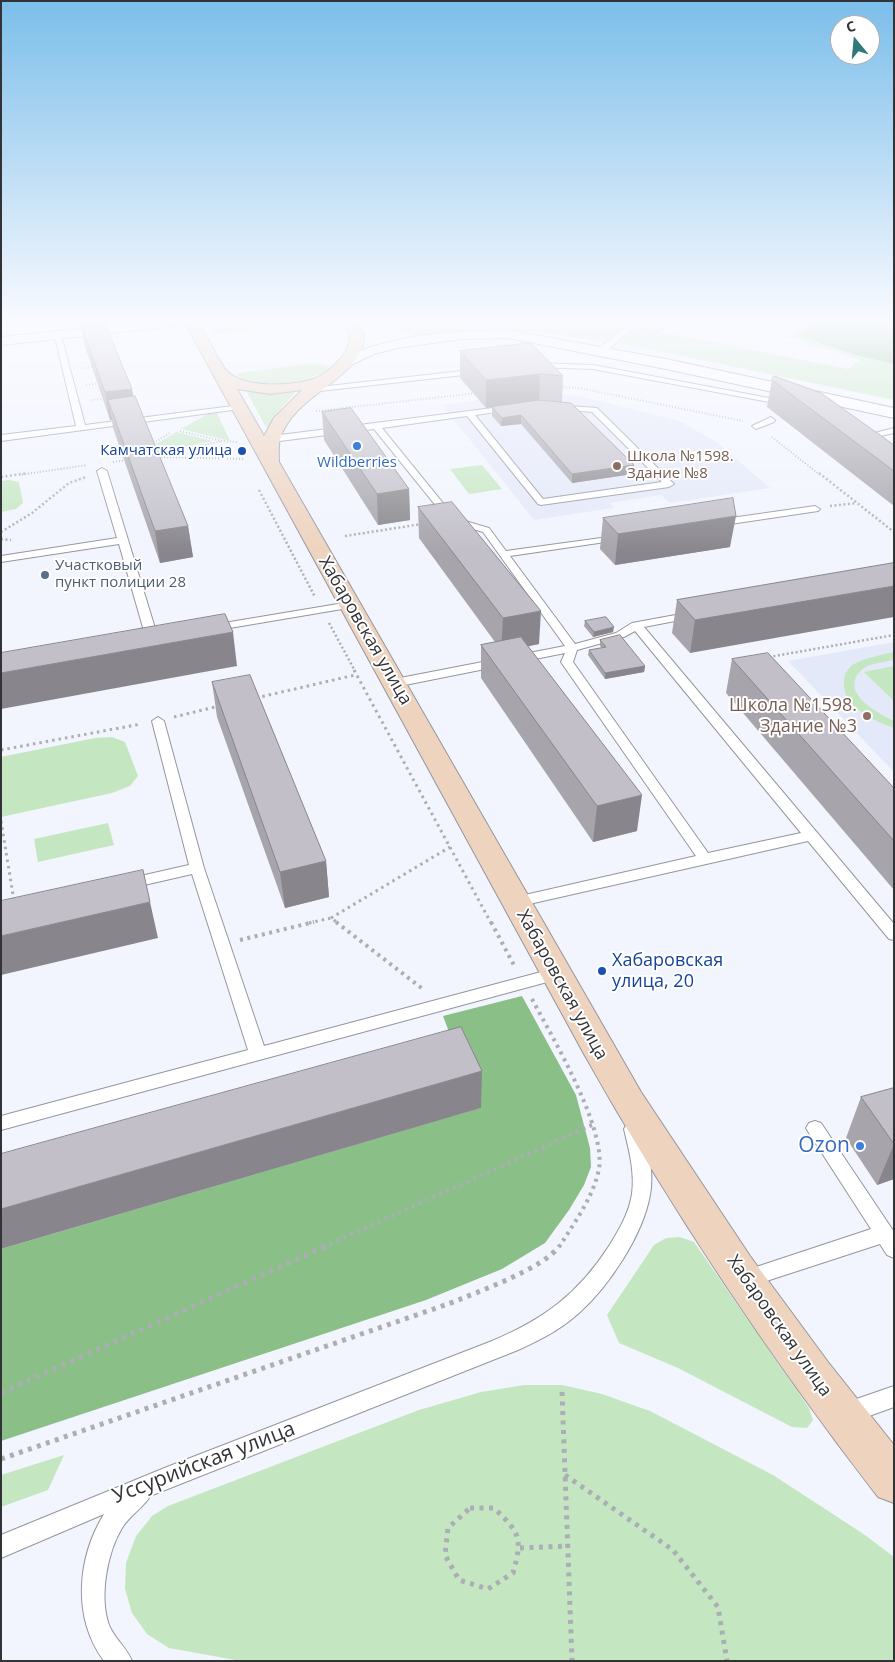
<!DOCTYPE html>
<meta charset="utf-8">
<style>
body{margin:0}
#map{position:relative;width:895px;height:1662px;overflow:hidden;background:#f2f5fe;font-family:"Open Sans",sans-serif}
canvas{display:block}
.frame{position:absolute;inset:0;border:2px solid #323336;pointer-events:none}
.north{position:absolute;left:830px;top:15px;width:50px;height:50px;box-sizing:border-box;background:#fff;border:1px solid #adadaf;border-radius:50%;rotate:343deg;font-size:14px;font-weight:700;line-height:20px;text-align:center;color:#323336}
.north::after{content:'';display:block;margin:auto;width:18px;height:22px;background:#307979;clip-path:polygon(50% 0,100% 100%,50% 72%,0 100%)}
</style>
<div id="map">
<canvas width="895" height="1662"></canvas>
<div class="frame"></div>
<div class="north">С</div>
</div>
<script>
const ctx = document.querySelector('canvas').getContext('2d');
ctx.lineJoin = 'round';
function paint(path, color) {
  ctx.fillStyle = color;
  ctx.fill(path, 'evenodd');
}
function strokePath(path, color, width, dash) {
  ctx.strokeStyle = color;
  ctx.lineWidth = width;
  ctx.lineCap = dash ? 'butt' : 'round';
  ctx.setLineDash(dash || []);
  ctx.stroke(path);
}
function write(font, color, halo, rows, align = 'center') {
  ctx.font = font + ' "Open Sans",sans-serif';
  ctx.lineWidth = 4;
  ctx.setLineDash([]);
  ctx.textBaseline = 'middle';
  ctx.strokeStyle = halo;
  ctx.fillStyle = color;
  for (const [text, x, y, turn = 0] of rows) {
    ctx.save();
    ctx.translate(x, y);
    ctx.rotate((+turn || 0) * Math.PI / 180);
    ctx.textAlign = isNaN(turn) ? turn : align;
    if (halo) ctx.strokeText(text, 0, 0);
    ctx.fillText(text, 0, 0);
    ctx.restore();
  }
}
paint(new Path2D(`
 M535 393 579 396 680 421 718 443 770 488 670 503 661 495 610 503 614 508 534 520 442 405Z
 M894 642V772L788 661Z`), '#e4e9f9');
paint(new Path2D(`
 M231 321H335L336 323 211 334 213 328Z
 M376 321H671L656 331 848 369 860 360 789 337 806 326 894 339V400L639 347 531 331 480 328 414 335Z
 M309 364 325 365 330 368C309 383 258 393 236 375L239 373Z
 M246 391H293L296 392 277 413 269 427H266Z
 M217 413 230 441 181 429 208 414Z
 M176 432 213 441 156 454 153 446Z
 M482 465 502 489 469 494 450 469Z
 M9 480 19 482 23 503 16 509 1 512V481Z
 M894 652V660C885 662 875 663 867 666 862 669 858 673 856 677 846 697 880 714 894 721V728C874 721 841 706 844 681 844 674 849 666 856 663 868 657 881 655 894 652Z
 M894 666V701L864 672Z
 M112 737 125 742 138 776 130 786 112 793 1 817V757L95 738Z
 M108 823 114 845 38 862 34 839Z
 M680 1237 694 1242 809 1408 813 1420 807 1428 792 1427 678 1368 619 1343 607 1315 654 1245 666 1238Z
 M524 1385H562L602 1394 650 1411 773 1475 865 1535 894 1557V1661H241L169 1648 147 1634 132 1613 125 1589 126 1563 136 1536 152 1516 168 1506 419 1410 481 1392Z
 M64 1455 48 1490 1 1507V1475Z`), '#c4e7c1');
paint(new Path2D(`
 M809 321H894V364L856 355 799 336 812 327 807 323Z
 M522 996 576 1095 590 1148 591 1167 584 1185 569 1210 545 1243 502 1269 426 1300 1 1441V1249L480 1108 461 1064 443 1016Z`), '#8bbf88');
const service = new Path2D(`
 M631 322 663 329 659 331 635 326 604 353H598V349Z
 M54 333 61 335 85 425 240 405 244 407 240 409 1 441V435L76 426Z
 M532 363 593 365 785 401 789 403 785 405 593 369 535 367H532Z
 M479 369 483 371 482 373 311 392 307 390 311 388Z
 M555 405 597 408 674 484 669 487 541 505 538 504 467 416 382 428 455 518 489 528 506 551 623 535 624 537 619 540 510 556 575 644 616 633 632 623 692 612 696 613 697 615 696 617 644 627 894 924V940L889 939 808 841 516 907 511 906 509 902 511 898 516 897 696 856 561 662 565 653 395 687 391 686 389 683 395 679 565 646 483 532 449 522 374 429 272 442 268 439 272 436 509 406H512V410L475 415 543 499 662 482 592 412 558 409H555ZM635 631 801 833 708 853 573 662 577 650 624 637Z
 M771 417 775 420 774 422 756 429 752 426Z
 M894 428V433L863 440 859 437Z
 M102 468 107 471 158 638 156 640H148L146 638 119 544 1 562V556L117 538 97 471Z
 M815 506 820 509 818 511 717 526 712 523 717 520Z
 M350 602 355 605 354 607 212 631 206 628 212 625Z
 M158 717 164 721 204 868 264 1046 556 968 562 970 564 974 562 978 1 1130V1116L248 1050 192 874 127 889 122 888 120 884 122 880 127 879 189 865 152 721Z
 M815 1121 821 1123 894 1232V1258L887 1255 880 1244 745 1288 738 1285 735 1279 738 1273 871 1229 809 1133 806 1128 809 1123Z
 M633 1122 639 1124C649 1143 654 1174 650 1195 643 1235 609 1286 580 1312 562 1329 540 1340 518 1350L150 1496C146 1505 129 1516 122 1528 107 1553 99 1597 109 1625 114 1638 127 1648 132 1661H104C72 1618 77 1558 104 1514L1 1558V1535L167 1467 492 1341C544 1319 578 1294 609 1246 619 1230 629 1213 632 1194 635 1172 629 1150 624 1129L627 1124Z
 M894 1386V1407L847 1424 839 1421 836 1413 839 1405Z`);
const minor = new Path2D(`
 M149 321H194L192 324 187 325 1 345V337Z`);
const tertiary = new Path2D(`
 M508 330 666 359 894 408V418L666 369 508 338 461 339 397 348 374 354 351 365H341L338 362 341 359C393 334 451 331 508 330Z`);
const secondary = new Path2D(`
 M184 321H198C205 332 219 363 227 371 244 389 299 387 320 376 329 371 343 358 347 349 349 345 349 338 350 334L339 321H354L364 333C364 338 364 344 362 348 349 383 293 397 280 439 278 446 279 455 279 462L641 1092 750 1256 828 1362 894 1445V1503L878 1497C769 1356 671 1209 584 1054ZM237 389 270 394 302 390 274 418 264 436Z`);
strokePath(service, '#94969f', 2);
strokePath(minor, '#94969f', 2);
strokePath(tertiary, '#94969f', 2);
strokePath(secondary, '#94969f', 2);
strokePath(new Path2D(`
 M82 368 92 367
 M86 385 97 384
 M560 387 579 388 743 421
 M91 400 103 399
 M316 411 477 393
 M180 431 222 441 237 442
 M772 437 820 475
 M151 445 171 432
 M155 456 222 441
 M158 457 243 459
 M113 462 127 460
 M19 475 87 465`), '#abaeb4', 2, [1, 2]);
strokePath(new Path2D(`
 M819 473 894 532
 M1 477 28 473
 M259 490 315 597
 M830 506 856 503
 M1 532 32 513 69 483 86 477
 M345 536 422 524
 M1 539 11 540
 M329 623 355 671
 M769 657 894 635`), '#abaeb4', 2.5, [2, 2.5]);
strokePath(new Path2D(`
 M354 670 491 923
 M256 698 355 675
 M174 717 219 706
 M1 750 141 724
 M1 821 14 901
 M331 918 450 847
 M309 923 331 918 338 923`), '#abaeb4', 3, [2.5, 4]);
strokePath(new Path2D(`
 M336 922 424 990
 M491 922 515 967
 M240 940 314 922
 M532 999C552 1037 606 1127 599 1169 593 1198 574 1223 559 1247
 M323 1247 592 1125`), '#abaeb4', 4, [3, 4.5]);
strokePath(new Path2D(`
 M562 1392 572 1661
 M1 1393 326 1246
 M1 1459 448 1304C475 1293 545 1268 559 1246
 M565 1475 673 1550 718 1607 727 1661
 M470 1508H494C520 1533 523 1538 513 1573L488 1589 459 1580 445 1555 448 1528Z
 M520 1548 568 1546`), '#abaeb4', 5, [4, 5.5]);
paint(service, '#fff');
paint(minor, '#fff');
paint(tertiary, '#fff');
paint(secondary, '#eed3bf');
paint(new Path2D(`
 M80 322 132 389 133 397 188 526 193 557 160 563 113 428 112 420H110L85 347Z
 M460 351 563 376 562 403 634 465 633 474 572 483 521 424 501 426 492 416V407L505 405 486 408 460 378Z
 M772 380 894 445V506L767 407Z
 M322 412 409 489 410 520 378 525 324 440Z
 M418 507 539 644 528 646 637 831 593 842 481 678V645L495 642 419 538Z
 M603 518 730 547 615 565 600 549Z
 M894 563 690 653 672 633 677 600Z
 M585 621 613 632 593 637 584 626Z
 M600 640 645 666 644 672 605 679 588 655 589 650 602 648 600 646Z
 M732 659 894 788V890L726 693Z
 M212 682 326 861 329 897 285 908 217 717Z
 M894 1088V1179L877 1185 846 1138 861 1097Z`), '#a7a4ac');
paint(new Path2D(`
 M540 374 539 401 486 408V380Z
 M132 389 136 416 108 400 112 420H110L105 392Z
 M521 415V424L501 426 502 418Z
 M634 465 633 474 572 483V474Z
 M409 489 410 520 378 525 377 494Z
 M736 516 730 547 615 565 618 534Z
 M188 526 193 557 160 563 155 531Z
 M894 586V617L690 653 695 620Z
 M541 611 539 644 501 652 503 618Z
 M614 627 613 632 593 637 594 632Z
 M233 632 237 666 1 709V673Z
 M645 666 644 672 605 679V673Z
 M642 795 637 831 593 842 597 806Z
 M326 861 329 897 285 908 280 872Z
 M150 902 158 938 1 975V936Z
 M482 1071 481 1108 1 1249V1209Z
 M894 1144V1179L877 1185Z`), '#88868c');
const building = new Path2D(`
 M87 321H104L132 389 105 392 80 322Z
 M531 343 563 376 540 374 486 380 460 351Z
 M774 376 821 393 894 445V471L772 380Z
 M135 396 188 526 155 531 108 400Z
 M539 400 571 403 634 465 572 474 521 415 502 418 492 407Z
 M351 408 409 489 377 494 322 412Z
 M733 498 736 516 618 534 603 518Z
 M452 502 541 611 503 618 418 507Z
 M894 563V586L695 620 677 600Z
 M225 614 233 632 1 673V653Z
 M606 617 614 627 594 632 585 621Z
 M620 635 645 666 605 673 589 650 606 647 600 640Z
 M521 637 642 795 597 806 481 645Z
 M768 653 894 788V841L732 659Z
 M250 675 326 861 280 872 212 682Z
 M143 870 150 902 1 936V901Z
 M461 1027 482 1071 1 1209V1154Z
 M894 1088V1144L861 1097Z`);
paint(building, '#c2bfc8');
strokePath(building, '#88868c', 1);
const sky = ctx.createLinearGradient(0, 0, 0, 553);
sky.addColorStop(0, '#7bbeea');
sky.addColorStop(0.58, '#f9faff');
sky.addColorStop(1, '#f9faff00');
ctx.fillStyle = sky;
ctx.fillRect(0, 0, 895, 553);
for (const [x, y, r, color] of [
 [357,446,5,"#3f7fe0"],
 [242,451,5,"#1a4fb4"],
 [617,466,5,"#8d6e63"],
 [45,575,5,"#5c6f8a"],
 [867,716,5,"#8d6e63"],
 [602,971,5,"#1a4fb4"],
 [860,1146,5,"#3f7fe0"]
]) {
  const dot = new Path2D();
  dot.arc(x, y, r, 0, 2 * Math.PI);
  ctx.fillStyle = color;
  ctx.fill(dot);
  strokePath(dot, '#fff', 2);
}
write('15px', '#164399', '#fff', [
 ["Камчатская улица",232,451]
], 'right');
write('15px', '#785e54', '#fff', [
 ["Школа №1598.",627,457],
 ["Здание №8",627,474]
], 'left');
write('15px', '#366cbe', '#fff', [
 ["Wildberries",357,463]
]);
write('15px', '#4e5e75', '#fff', [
 ["Участковый",55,566],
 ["пункт полиции 28",55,583]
], 'left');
write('18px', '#323336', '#fff', [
 ["Хабаровская улица",365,631,60],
 ["Хабаровская улица",562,985,61],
 ["Хабаровская улица",779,1326,55]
]);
write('18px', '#785e54', '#fff', [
 ["Школа №1598.",857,706],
 ["Здание №3",857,727]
], 'right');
write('18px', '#164399', '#fff', [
 ["Хабаровская",612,961],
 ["улица, 20",612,982]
], 'left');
write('21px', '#366cbe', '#fff', [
 ["Ozon",850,1146]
], 'right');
write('21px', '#323336', '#fff', [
 ["Уссурийская улица",204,1463,-21]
]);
</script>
